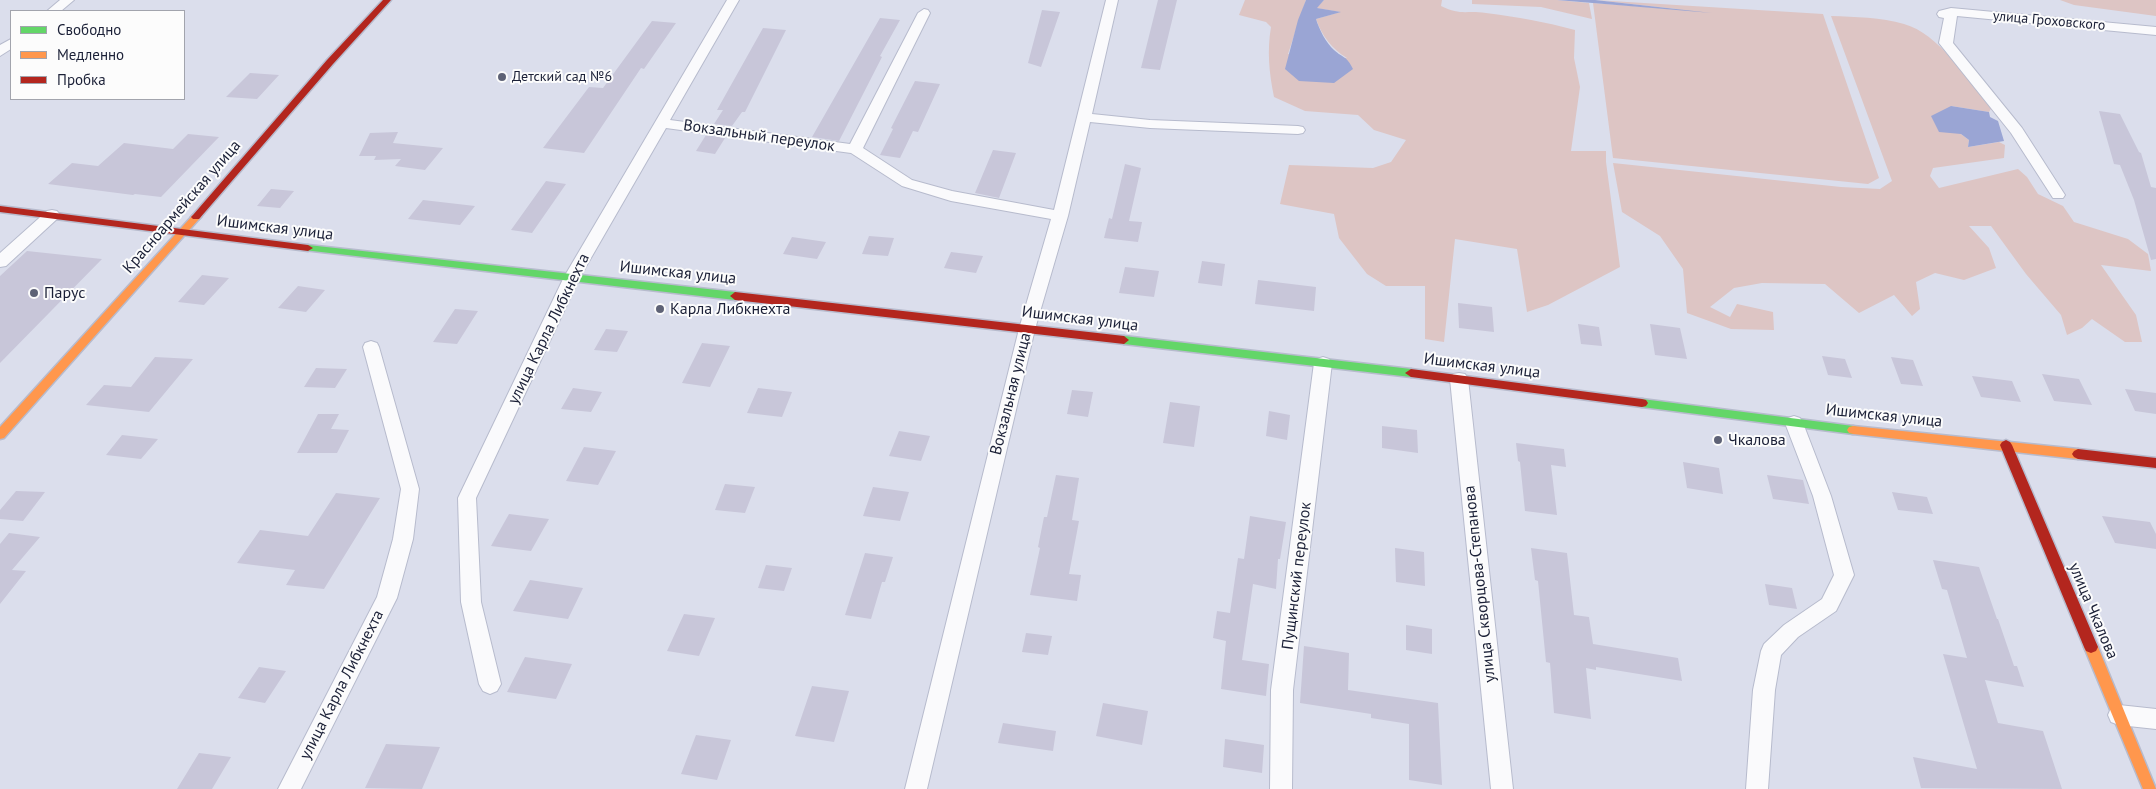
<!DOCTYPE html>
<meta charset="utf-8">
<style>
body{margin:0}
#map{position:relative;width:2156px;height:789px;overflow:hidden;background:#dbdeec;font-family:"PT Sans",sans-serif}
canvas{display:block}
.legend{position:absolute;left:10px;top:10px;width:175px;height:90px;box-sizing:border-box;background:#fcfcfc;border:1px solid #a2a4ad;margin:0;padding:6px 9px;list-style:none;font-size:15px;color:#1b2037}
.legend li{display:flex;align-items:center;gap:10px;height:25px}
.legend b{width:25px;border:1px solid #a2a4ad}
</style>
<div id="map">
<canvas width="2156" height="789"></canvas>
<ul class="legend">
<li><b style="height:6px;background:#63d668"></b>Свободно</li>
<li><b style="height:6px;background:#ff974d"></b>Медленно</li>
<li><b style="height:6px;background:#b3261e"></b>Пробка</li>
</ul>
</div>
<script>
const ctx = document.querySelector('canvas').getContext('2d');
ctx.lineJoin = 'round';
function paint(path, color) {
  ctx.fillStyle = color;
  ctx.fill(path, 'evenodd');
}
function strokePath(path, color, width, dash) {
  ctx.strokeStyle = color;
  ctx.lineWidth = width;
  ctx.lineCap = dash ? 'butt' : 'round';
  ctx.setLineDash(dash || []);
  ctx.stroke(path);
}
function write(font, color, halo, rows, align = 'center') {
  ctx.font = font + ' "PT Sans",sans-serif';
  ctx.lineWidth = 4;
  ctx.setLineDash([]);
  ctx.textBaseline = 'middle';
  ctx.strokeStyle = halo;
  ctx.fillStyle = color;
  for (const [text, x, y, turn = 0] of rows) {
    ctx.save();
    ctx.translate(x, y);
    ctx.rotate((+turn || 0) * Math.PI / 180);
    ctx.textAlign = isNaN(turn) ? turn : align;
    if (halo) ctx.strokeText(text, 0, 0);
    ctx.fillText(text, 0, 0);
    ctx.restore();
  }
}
paint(new Path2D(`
 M1245 0H1306L1288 54 1347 58C1332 49 1322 36 1316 19L1340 12 1316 8 1324 0H1442L1441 6C1461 16 1466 10 1486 13 1517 17 1546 22 1575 30L1574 58 1580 87 1571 151H1606V162L1620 267 1548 305 1527 312 1517 249 1455 239 1444 342 1425 339V286H1386L1367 274 1339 238 1334 214 1280 204 1289 165 1373 168 1391 162 1406 140 1374 130 1358 115 1305 111 1274 97C1269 72 1267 51 1271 27L1266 22 1239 15Z
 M1472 0H1557L1589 3 1592 19 1541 7 1472 4Z
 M1595 0 1823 14 1879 178 1868 184 1613 158 1593 3 1685 10Z
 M2060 0H2156V16L2074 5Z
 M1831 16C1855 17 1881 17 1904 24 1938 33 1969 81 1992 107L1989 112 1951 106 1961 134 1969 140 1968 147 1999 142 2005 145 2004 158 1933 168 1930 176 1939 188 2018 169 2027 177 2038 194 2063 206 2074 222 2128 239 2148 254 2151 271 2101 265 2136 315 2142 342H2125L2092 319 2082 328 2067 335 2061 315 2026 274 1991 226H1969L1989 248 1996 268 1964 280 1935 273 1916 282 1920 309 1912 316 1894 295 1859 313 1825 284 1762 283 1734 288 1710 307 1730 317 1737 304 1773 312 1774 330 1731 329 1687 313 1683 269 1660 236 1622 212 1613 163 1841 187 1880 189 1892 181Z`), '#ddc5c4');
paint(new Path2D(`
 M1306 0H1324L1317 8 1341 12 1316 19C1319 29 1326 43 1334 50 1344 59 1346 55 1353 69L1334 83 1299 81 1285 69 1298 20Z
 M1557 0H1595L1712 13Z
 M1951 106 1989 112 1990 117 1998 121 2004 141 1968 147 1969 140 1961 134 1939 132 1931 116Z`), '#9aa5d4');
paint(new Path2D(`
 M1158 0H1177L1160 70 1141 68Z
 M1042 10 1060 12 1041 67 1028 63Z
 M880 18 900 20 880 56 882 57 839 141 812 137Z
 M652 21 676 23 644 69 641 68 584 153 543 148 589 87 603 88Z
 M763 28 786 30 745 112H742L732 126 714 124 723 110H717Z
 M250 73 279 75 257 99 226 97Z
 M915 81 940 84 918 132 913 131 900 158 880 155 893 129 891 128Z
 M2099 111 2120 114 2139 152 2141 153 2151 187 2156 188V259L2151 260 2134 200 2120 165 2114 164Z
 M398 132 393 143 443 148 425 170 395 166 401 159 374 160 376 156H359L370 133Z
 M188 134 219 137 161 197 135 194 133 195 48 184 72 163 98 166 124 143 173 149Z
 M706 135 725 138 715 154 696 151Z
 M993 150 1016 153 999 198 975 193Z
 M1125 164 1141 168 1129 221 1142 222 1138 242 1104 238 1109 218 1112 219Z
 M546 181 566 184 532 233 511 230Z
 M271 189 294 191 280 208 257 206Z
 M423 200 475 206 460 225 408 219Z
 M869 236 894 238 888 256 862 254Z
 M792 237 826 242 817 259 783 254Z
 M27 251 102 259 0 363V276Z
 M951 252 983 256 976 273 944 268Z
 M1202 261 1225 264 1222 286 1198 283Z
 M1125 267 1159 271 1154 297 1119 293Z
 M202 275 229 278 204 305 178 302Z
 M1258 280 1316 287 1314 311 1255 304Z
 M298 286 325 290 306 312 278 308Z
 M1458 303 1492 307 1494 332 1459 328Z
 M455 309 478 311 457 344 433 342Z
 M1578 324 1599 327 1602 346 1581 344Z
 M1650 324 1680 328 1687 359 1655 355Z
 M606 329 628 331 617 352 594 350Z
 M702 343 730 346 710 387 682 383Z
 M1822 356 1845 359 1852 378 1828 375Z
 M155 357 193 359 149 412 86 405 104 385 131 387Z
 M1891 357 1913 360 1923 386 1901 384Z
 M316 368 347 369 335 388 304 387Z
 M2042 374 2079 379 2092 405 2054 401Z
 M1972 376 2012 381 2021 402 1981 397Z
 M573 388 602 392 591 412 561 409Z
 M758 388 792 392 782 417 747 413Z
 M2125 389 2156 393V414L2135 411Z
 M1072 390 1093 392 1088 417 1067 414Z
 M1170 402 1200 406 1194 447 1163 443Z
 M1269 411 1290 415 1287 440 1266 436Z
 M318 414H339L331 429 349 430 337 453H297Z
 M1382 426 1417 430 1418 453 1382 448Z
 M899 431 930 436 921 461 889 456Z
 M122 435 158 439 141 459 106 455Z
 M1516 443 1564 449 1566 467 1551 465 1557 515 1525 511 1520 462 1518 461Z
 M584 447 616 451 598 485 566 481Z
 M1683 462 1719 468 1723 494 1687 488Z
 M1056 475 1079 478 1072 520 1079 521 1069 574 1081 575 1077 601 1030 595 1040 548 1038 547 1044 517H1047Z
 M1767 475 1803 480 1809 504 1773 499Z
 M725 484 755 487 745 513 715 510Z
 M873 487 909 492 900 521 863 516Z
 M16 491 45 492 23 521 0 519V510Z
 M1892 492 1927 497 1933 514 1898 510Z
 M336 493 380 498 324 589 286 585 295 570 237 563 260 530 308 536Z
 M509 514 549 519 531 551 491 546Z
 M1250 516 1286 522 1280 559H1278L1276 589 1253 584 1242 660 1269 664 1266 696 1221 689 1226 641 1213 638 1217 611 1230 613 1238 558 1244 559Z
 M2102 516 2150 522 2156 534V549L2115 543Z
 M9 533 40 537 12 570 26 571 0 604V544Z
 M1395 548 1424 552 1425 586 1396 582Z
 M1531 548 1567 553 1574 615 1589 617 1593 644 1678 658 1682 681 1596 667V670L1586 668 1591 719 1554 713 1550 663 1546 662 1538 581 1535 580Z
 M865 553 893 557 885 582H882L871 619 845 615Z
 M1933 560 1979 567 1997 619H1998L2014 666H2017L2024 687 1985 680 1998 723 2043 731 2062 789 1921 788 1913 757 1977 769 1943 654 1967 658 1947 590 1942 589Z
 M766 565 792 568 784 591 758 588Z
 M530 580 583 588 568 619 513 611Z
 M1765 584 1792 588 1797 609 1769 605Z
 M684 614 715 618 699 656 667 651Z
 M1406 625 1432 629V654L1406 650Z
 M1026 633 1052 636 1048 655 1022 652Z
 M1304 646 1349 653 1348 690 1438 703 1442 785 1409 780V724L1371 718V714L1300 703Z
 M525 657 572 664 556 699 507 692Z
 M259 667 286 671 265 703 238 698Z
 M812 686 849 691 834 742 795 736Z
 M1103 703 1148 711 1142 745 1096 736Z
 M1003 723 1056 731 1053 751 998 743Z
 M696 735 731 740 717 780 681 774Z
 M1225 739 1264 745 1262 773 1223 767Z
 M386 744 440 747 422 789 365 788Z
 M199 753 231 757 212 789H177Z`), '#c8c6d9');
const street = new Path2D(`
 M60 0H74L61 11H47Z
 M727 0H739L670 120 850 144 918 13 924 9 928 10 930 13 863 148 912 180 952 191 1054 210 1106 0H1118L1092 114 1150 120 1298 126 1303 127 1305 130 1303 133 1298 134 1150 128 1090 122 1068 216 1035 329 927 789H905L1019 329 1051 219 951 201 902 186 851 153 666 128 580 277 476 498 481 602 501 684 497 691 490 694 483 691 479 684 461 602 458 498 564 277Z
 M1951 8 2156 27V35L1957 16 1953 43 2022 128 2065 195 2063 198H2053L2011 133 1939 43 1944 18 1939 17 1937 14 1939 11Z
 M11 39V49L0 56V45Z
 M52 210 57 211 60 215 57 219 6 266 0 267V253L47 211Z
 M371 341 377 343 379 347 419 489 413 539 397 598 301 789H278L377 597 393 539 401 489 363 347 365 343Z
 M1323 357 1329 359 1332 363 1293 690 1292 789H1270L1271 690 1314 363 1317 359Z
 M1459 373 1465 374 1468 379 1513 789H1491L1450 379 1453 374Z
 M1794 416 1800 418 1803 423 1831 496 1854 575 1836 611 1798 637 1781 655 1775 690 1768 789H1746L1753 690 1761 651 1764 644 1784 625 1822 599 1834 575 1813 496 1785 423 1788 418Z
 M2119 705 2156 709V729L2119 725 2111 722 2108 715 2111 708Z`);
const fast = new Path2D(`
 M308 245 735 292 740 296 735 300 304 250 303 248Z
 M1124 336 1411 369 1417 373 1411 377 1124 344 1119 340Z
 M1642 399 1853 426 1857 427 1859 430 1857 433 1853 434 1642 407 1638 406 1636 403 1638 400Z`);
const slow = new Path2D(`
 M196 214 201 217 199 219 4 438 0 439V427L193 215Z
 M1853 426 2078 449 2082 451 2084 454 2082 457 2078 459 1853 434 1849 433 1847 430 1849 427Z
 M2091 641 2096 643 2098 647 2156 789H2143L2084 647 2086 643Z`);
const jam = new Path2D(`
 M383 0H391L333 64 199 219H193L191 217 193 215 327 60Z
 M0 206 308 245 313 248 308 251 0 212Z
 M735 292 1124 336 1129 340 1124 344 735 300 730 296Z
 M1411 369 1642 399 1646 400 1648 403 1646 406 1642 407 1411 377 1405 373Z
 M2006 440 2010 442 2012 445 2098 647 2096 651 2091 653 2086 651 2084 647 2000 445 2002 442Z
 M2078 449 2156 458V468L2078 459 2074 457 2072 454 2074 451Z`);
strokePath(street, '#b7bbcd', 2);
strokePath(fast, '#b7bbcd', 3);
strokePath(slow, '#b7bbcd', 3);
strokePath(jam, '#b7bbcd', 3);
paint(street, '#fafafc');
paint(fast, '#63d668');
paint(slow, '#ff974d');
paint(jam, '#b3261e');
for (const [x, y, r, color] of [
 [502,77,5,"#5e6276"],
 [34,293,5,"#5e6276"],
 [660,309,5,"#5e6276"],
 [1718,440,5,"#5e6276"]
]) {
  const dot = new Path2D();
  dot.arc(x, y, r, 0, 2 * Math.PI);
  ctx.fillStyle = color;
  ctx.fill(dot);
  strokePath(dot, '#fcfcfc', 2);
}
write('14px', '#1b2037', '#fcfcfc', [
 ["улица Гроховского",2049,21,5]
]);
write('14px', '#1b2037', '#fcfcfc', [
 ["Детский сад №6",512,77]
], 'left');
write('16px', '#1b2037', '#fcfcfc', [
 ["Вокзальный переулок",759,136,8],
 ["Красноармейская улица",182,207,-49],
 ["Ишимская улица",275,228,7],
 ["Ишимская улица",678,273,6],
 ["Ишимская улица",1080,319,7],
 ["улица Карла Либкнехта",549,329,-64],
 ["Ишимская улица",1482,366,7],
 ["Вокзальная улица",1011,394,-76],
 ["Ишимская улица",1884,416,6],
 ["Пущинский переулок",1297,576,-83],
 ["улица Скворцова-Степанова",1480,584,-96],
 ["улица Чкалова",2093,611,67],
 ["улица Карла Либкнехта",342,685,-63]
]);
write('16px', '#1b2037', '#fcfcfc', [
 ["Парус",44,293],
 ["Карла Либкнехта",670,309],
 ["Чкалова",1728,440]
], 'left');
</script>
